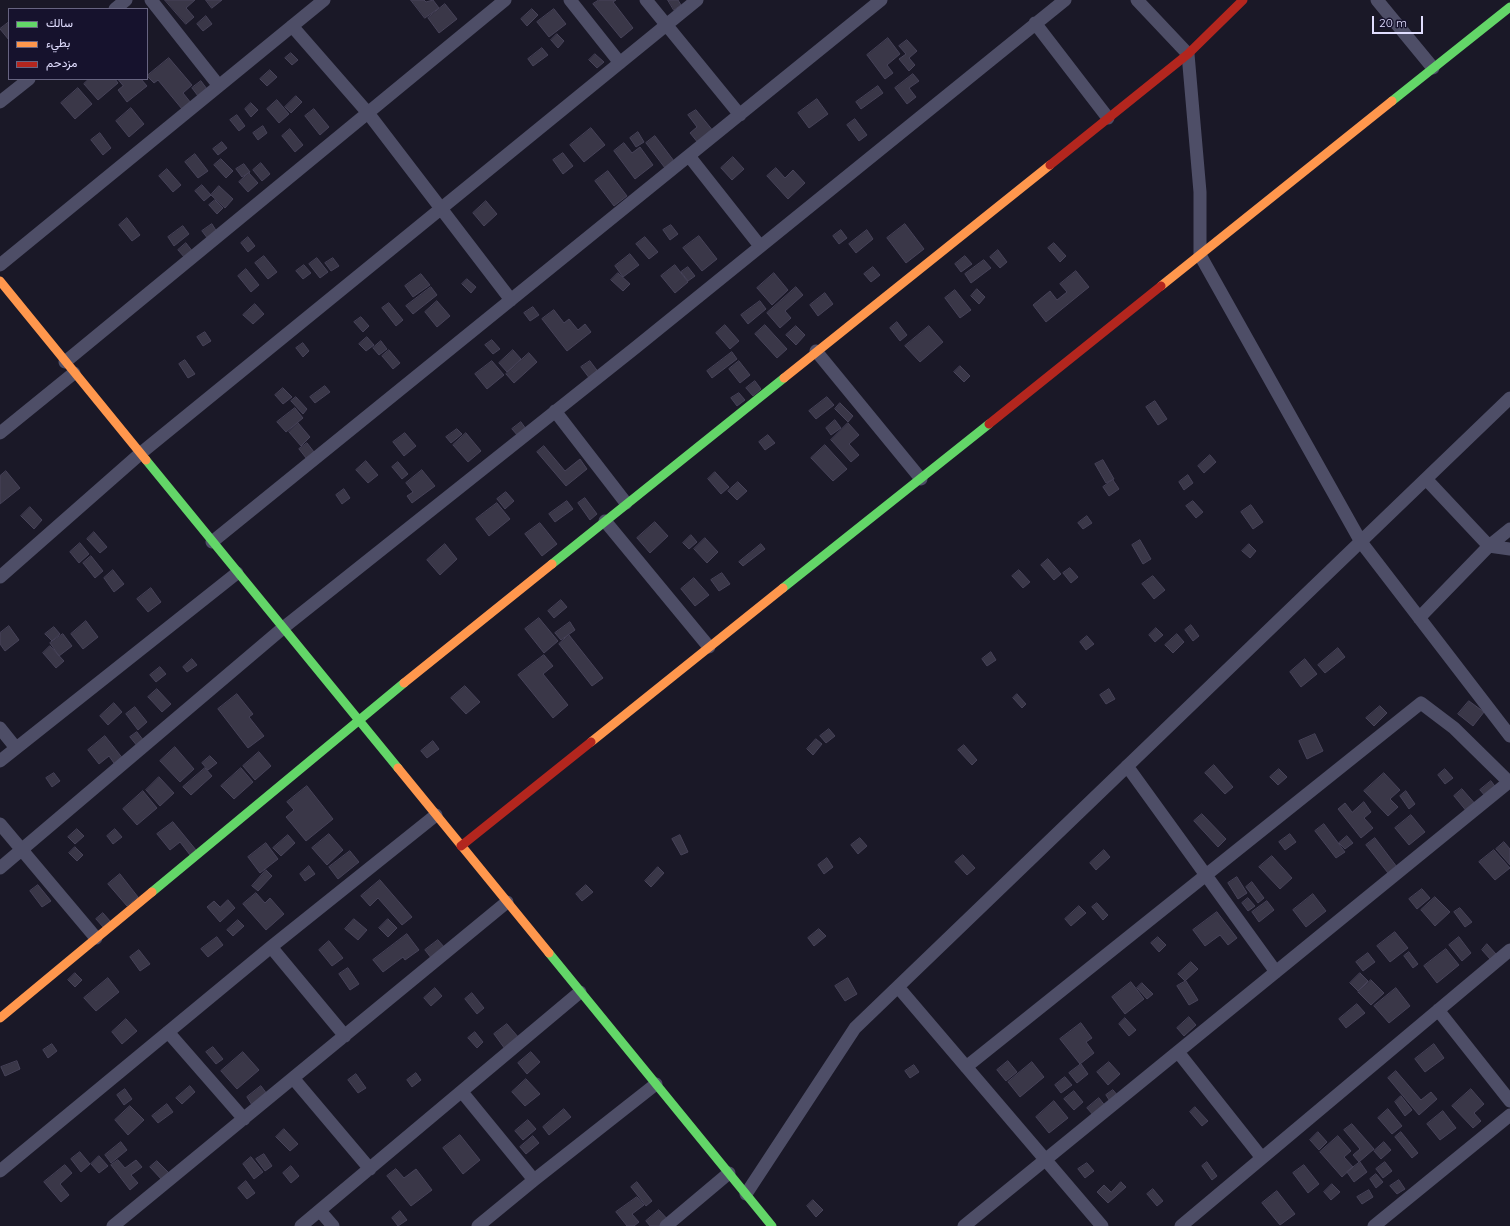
<!DOCTYPE html>
<meta charset="utf-8">
<style>
body{margin:0}
#map{position:relative;width:1510px;height:1226px;overflow:hidden;background:#1a1827;font-family:Quicksand,Vazirmatn,sans-serif}
canvas{display:block}
.legend{position:absolute;left:8px;top:8px;width:140px;height:72px;box-sizing:border-box;background:#16122d;border:1px solid #676481;margin:0;padding:5px 7px;list-style:none;font-size:12px;color:#e1deff}
.legend li{display:flex;align-items:center;gap:8px;height:20px}
.legend b{width:20px;border:1px solid #676481}
.scale{position:absolute;left:1372px;top:16px;width:51px;height:18px;box-sizing:border-box;border:2px solid #e1deff;border-top:0;padding-left:5px;font-size:12px;line-height:14px;white-space:nowrap;color:#e1deff;-webkit-text-stroke:3px #16122d;paint-order:stroke}
</style>
<div id="map">
<canvas width="1510" height="1226"></canvas>
<ul class="legend">
<li><b style="height:5px;background:#63d668"></b>سالك</li>
<li><b style="height:5px;background:#ff974d"></b>بطيء</li>
<li><b style="height:5px;background:#b3261e"></b>مزدحم</li>
</ul>
<div class="scale">20 m</div>
</div>
<script>
const ctx = document.querySelector('canvas').getContext('2d');
ctx.lineJoin = 'round';
function paint(path, color) {
  ctx.fillStyle = color;
  ctx.fill(path, 'evenodd');
}
function strokePath(path, color, width, dash) {
  ctx.strokeStyle = color;
  ctx.lineWidth = width;
  ctx.lineCap = dash ? 'butt' : 'round';
  ctx.setLineDash(dash || []);
  ctx.stroke(path);
}
const building = new Path2D(`
 M165 0H195L186 8 194 17 186 24Z
 M206 0H222L212 8Z
 M411 0H424L426 2 433 0 439 8 425 18Z
 M599 0H616L613 2 633 28 621 38 593 4Z
 M668 0H678L681 5 674 10Z
 M445 4 457 19 439 33 428 18Z
 M532 9 538 15 527 26 521 19Z
 M554 9 566 24 549 37 537 22Z
 M206 16 212 24 203 31 197 24Z
 M9 22V40L0 29Z
 M557 34 564 41 558 48 551 40Z
 M888 38 900 54 887 65 893 73 885 79 867 55Z
 M907 40 917 51 909 58 915 65 909 71 899 59 906 54 899 46Z
 M542 48 548 55 533 66 528 59Z
 M291 53 298 60 292 65 285 58Z
 M595 54 604 62 597 68 589 60Z
 M169 58 192 85 183 93 191 103 182 109 158 80 154 83 147 76Z
 M270 70 277 77 267 86 260 79Z
 M913 74 919 81 909 88 916 97 907 104 895 88Z
 M89 79H115L118 83 98 100 84 84Z
 M118 79H141L147 86 127 102 118 90 123 86Z
 M201 81 207 89 198 96 192 88Z
 M878 86 883 93 861 109 856 102Z
 M78 88 92 104 75 119 61 103Z
 M296 96 302 102 291 113 285 107Z
 M817 99 828 114 809 128 798 113Z
 M277 100 289 114 279 123 267 109Z
 M251 103 258 110 251 117 245 109Z
 M131 108 144 124 129 137 116 121Z
 M314 109 329 127 320 135 305 116Z
 M696 110 714 132 699 144 690 133 697 127 688 115Z
 M237 115 245 126 239 131 230 120Z
 M855 119 867 135 859 141 847 125Z
 M263 126 267 133 258 140 253 133Z
 M591 128 605 145 584 162 570 145Z
 M290 129 303 145 295 152 282 136Z
 M638 132 644 142 636 147 630 138Z
 M100 133 111 148 103 155 91 140Z
 M655 136 674 161 665 168 646 143Z
 M222 142 227 148 218 155 213 149Z
 M624 143 632 153 640 147 653 165 635 179 614 151Z
 M563 153 573 166 563 174 553 160Z
 M195 154 208 171 198 178 185 162Z
 M733 157 744 169 732 180 721 168Z
 M221 159 233 171 226 178 214 165Z
 M261 163 270 174 262 181 253 170Z
 M244 164 250 172 242 177 236 169Z
 M776 168 785 178 793 170 805 183 788 199 767 176Z
 M167 169 181 185 173 192 159 176Z
 M608 171 627 196 614 206 595 181Z
 M249 173 258 183 248 192 239 182Z
 M202 185 211 195 204 201 195 191Z
 M219 186 233 199 225 208 211 195Z
 M215 200 223 208 217 214 209 205Z
 M486 201 497 214 484 226 473 213Z
 M127 218 140 235 132 241 119 225Z
 M212 224 217 232 208 239 202 231Z
 M905 224 924 249 906 263 887 238Z
 M671 225 678 234 670 240 663 230Z
 M183 226 189 234 174 246 168 237Z
 M841 230 847 238 839 244 833 236Z
 M867 230 873 239 856 253 849 244Z
 M699 236 717 259 702 271 683 248Z
 M248 237 255 246 248 252 241 243Z
 M645 237 658 252 649 259 636 244Z
 M186 243 193 252 185 258 178 250Z
 M1054 243 1066 256 1060 262 1048 248Z
 M998 250 1007 262 1000 268 990 257Z
 M630 254 639 265 623 277 615 266Z
 M264 256 277 272 268 279 255 263Z
 M965 256 972 264 961 272 955 264Z
 M317 258 328 272 320 278 309 264Z
 M333 258 339 266 331 271 325 263Z
 M984 260 991 268 971 283 965 274Z
 M304 265 311 273 303 279 296 271Z
 M675 265 688 282 675 293 661 276Z
 M688 267 695 276 688 281 681 272Z
 M873 267 880 275 871 282 864 274Z
 M246 269 259 285 251 292 238 276Z
 M1076 271 1089 287 1046 322 1033 305 1050 291 1057 300 1067 292 1060 284Z
 M618 273 630 284 623 291 611 280Z
 M774 273 788 290 772 305 757 288Z
 M421 274 430 285 413 297 405 286Z
 M467 279 476 287 471 293 462 284Z
 M431 287 437 295 413 314 406 306Z
 M796 287 803 295 785 311 791 318 780 328 767 313Z
 M977 289 985 297 979 304 971 296Z
 M955 290 971 310 960 318 945 298Z
 M825 293 833 304 818 316 810 305Z
 M437 301 450 316 437 327 425 312Z
 M760 301 766 309 748 324 741 315Z
 M389 303 403 320 396 326 382 308Z
 M255 304 264 314 253 324 243 315Z
 M533 307 539 315 530 321 524 313Z
 M554 310 564 323 569 319 578 330 585 324 591 332 567 351 542 319Z
 M361 317 369 326 363 332 354 322Z
 M897 322 907 335 900 341 890 328Z
 M725 325 739 341 730 349 716 333Z
 M765 325 787 349 777 358 755 334Z
 M796 326 805 335 796 345 786 335Z
 M929 326 943 342 920 362 905 346Z
 M205 332 211 341 203 346 197 337Z
 M367 337 374 345 366 351 359 344Z
 M492 340 500 349 493 354 485 345Z
 M381 341 387 349 379 355 373 348Z
 M303 343 309 351 303 357 296 348Z
 M389 350 400 363 393 369 382 356Z
 M513 350 521 359 507 372 499 363Z
 M732 352 737 359 712 378 707 371Z
 M529 353 537 362 514 383 506 374Z
 M185 360 195 374 188 378 179 364Z
 M492 361 504 375 487 389 475 374Z
 M590 361 599 373 590 379 581 367Z
 M739 361 750 375 740 383 729 369Z
 M960 366 970 376 964 382 954 372Z
 M755 381 761 389 753 396 746 388Z
 M325 386 330 392 315 403 310 397Z
 M283 388 292 397 283 404 275 395Z
 M739 393 745 400 737 406 731 398Z
 M296 397 307 409 303 414 291 401Z
 M827 397 834 405 816 419 809 411Z
 M1155 401 1167 419 1158 425 1146 407Z
 M840 403 853 416 848 422 835 409Z
 M295 408 303 418 286 432 277 422Z
 M835 420 841 428 831 435 826 428Z
 M521 422 526 429 518 436 512 429Z
 M298 423 310 437 301 446 289 432Z
 M848 423 859 435 849 444 859 455 851 462 831 440Z
 M457 429 462 434 451 443 446 437Z
 M405 433 416 446 404 456 393 442Z
 M466 433 481 451 468 462 453 445Z
 M768 435 775 443 765 450 759 442Z
 M307 443 314 452 306 458 299 449Z
 M825 445 847 469 833 481 811 458Z
 M544 446 565 471 580 459 587 469 566 486 537 452Z
 M1210 455 1216 462 1204 473 1198 466Z
 M1103 460 1114 479 1106 483 1095 464Z
 M366 461 378 475 368 483 356 470Z
 M398 462 408 474 402 479 392 467Z
 M422 470 435 486 412 503 407 496 413 492 406 483Z
 M6 471 20 488 0 504V476Z
 M715 472 729 487 721 494 708 479Z
 M1188 475 1193 483 1184 490 1179 482Z
 M1113 480 1119 489 1109 496 1103 487Z
 M738 482 747 491 737 500 728 491Z
 M344 489 350 498 342 504 336 495Z
 M506 492 514 501 505 509 497 499Z
 M585 498 597 514 590 520 578 503Z
 M567 501 573 509 555 522 549 514Z
 M1193 501 1203 512 1196 518 1186 506Z
 M497 503 510 519 489 536 476 519Z
 M1251 505 1263 522 1253 529 1241 512Z
 M30 507 42 520 34 529 21 516Z
 M1087 516 1092 523 1083 529 1078 523Z
 M655 522 668 536 650 553 637 538Z
 M540 523 557 544 542 556 525 534Z
 M94 532 107 547 100 553 87 539Z
 M691 535 697 542 689 549 683 543Z
 M705 538 718 552 707 563 694 549Z
 M1140 540 1151 559 1143 564 1132 545Z
 M80 543 89 554 79 563 70 552Z
 M445 544 457 559 440 575 427 560Z
 M761 544 765 549 743 566 739 562Z
 M1249 544 1256 551 1250 558 1242 551Z
 M91 556 103 571 95 578 83 563Z
 M1048 559 1061 574 1054 580 1041 565Z
 M1070 568 1078 577 1071 583 1063 573Z
 M113 570 124 584 114 592 104 578Z
 M1019 570 1030 582 1023 588 1012 576Z
 M722 573 730 584 719 591 711 580Z
 M1153 576 1165 590 1154 599 1142 584Z
 M694 578 709 595 695 606 681 589Z
 M151 588 161 602 148 612 137 599Z
 M561 600 567 607 554 618 548 611Z
 M539 618 558 641 544 653 525 629Z
 M86 621 98 637 83 649 71 634Z
 M570 622 575 630 561 640 555 633Z
 M1191 625 1199 636 1193 641 1185 630Z
 M9 626 19 640 5 651 0 644V633Z
 M54 627 60 634 52 641 45 634Z
 M1156 628 1163 635 1155 642 1149 635Z
 M63 634 72 646 59 656 50 643Z
 M1177 634 1184 642 1173 653 1165 645Z
 M569 635 603 678 592 686 559 644Z
 M1087 636 1094 644 1086 650 1080 642Z
 M50 646 64 661 56 668 43 653Z
 M1338 648 1345 657 1325 673 1318 665Z
 M991 652 996 660 987 666 982 659Z
 M544 655 553 666 543 674 568 705 553 718 518 675Z
 M192 659 197 665 187 672 183 667Z
 M1305 659 1317 674 1301 687 1290 672Z
 M160 667 166 674 156 682 150 675Z
 M465 686 480 702 466 714 451 698Z
 M157 689 171 704 162 712 148 697Z
 M1109 689 1115 699 1106 704 1100 695Z
 M237 694 253 714 249 717 264 736 248 748 218 709Z
 M1017 694 1026 704 1022 708 1013 698Z
 M1469 701 1484 712 1473 726 1458 714Z
 M114 703 122 712 108 725 100 716Z
 M1380 706 1387 713 1374 726 1366 718Z
 M135 707 147 722 138 730 126 714Z
 M829 729 835 736 826 743 820 736Z
 M137 732 144 741 138 747 130 737Z
 M1315 734 1323 751 1307 759 1299 741Z
 M105 736 124 760 116 766 109 756 99 764 88 750Z
 M816 739 822 744 813 755 807 749Z
 M433 741 439 749 427 758 421 751Z
 M964 745 977 760 972 765 958 750Z
 M175 747 194 769 180 782 160 761Z
 M259 752 271 766 255 780 243 766Z
 M210 756 217 763 208 770 202 763Z
 M1214 765 1233 787 1225 794 1205 773Z
 M205 768 212 776 191 795 183 787Z
 M241 768 253 782 234 799 221 786Z
 M1279 769 1287 777 1278 785 1270 777Z
 M1445 769 1453 778 1445 784 1438 775Z
 M54 773 60 781 52 787 46 778Z
 M1384 773 1400 790 1390 799 1398 807 1388 816 1364 791Z
 M159 777 174 793 160 806 146 790Z
 M1491 781 1497 789 1486 797 1480 790Z
 M307 786 333 819 306 841 286 817 294 810 287 802Z
 M1462 789 1477 806 1468 813 1454 796Z
 M143 791 157 808 137 825 123 809Z
 M1406 791 1415 804 1409 809 1400 796Z
 M1364 802 1371 812 1364 818 1373 828 1361 838 1338 809 1345 803 1352 812Z
 M1202 814 1226 839 1218 847 1194 821Z
 M1411 815 1425 832 1409 845 1395 828Z
 M173 822 196 850 190 855 180 842 170 850 157 834Z
 M1324 824 1345 852 1336 858 1315 831Z
 M77 829 84 836 75 844 68 837Z
 M115 829 122 837 113 844 107 836Z
 M329 834 343 850 327 865 312 848Z
 M1290 834 1296 842 1285 850 1279 842Z
 M288 835 295 843 281 856 273 848Z
 M680 835 688 852 681 855 672 839Z
 M1347 836 1353 843 1345 849 1339 843Z
 M860 838 867 846 858 854 851 845Z
 M1375 838 1397 867 1388 873 1366 845Z
 M1504 842 1510 849V865L1496 849Z
 M266 843 278 859 260 873 248 857Z
 M75 847 83 855 77 861 69 853Z
 M1104 850 1110 857 1096 870 1090 863Z
 M1494 850 1510 868 1495 880 1479 862Z
 M350 851 359 862 338 879 329 867Z
 M963 855 975 868 967 875 955 862Z
 M1272 856 1292 878 1280 889 1259 867Z
 M827 858 833 867 824 874 818 865Z
 M309 866 315 874 305 881 300 874Z
 M658 867 664 873 651 887 645 881Z
 M266 870 272 876 258 891 252 886Z
 M120 874 138 897 127 906 108 884Z
 M1237 877 1247 893 1238 899 1228 883Z
 M380 880 412 917 402 925 378 898 370 906 361 896Z
 M1252 882 1264 898 1258 903 1246 887Z
 M38 885 51 901 42 907 30 891Z
 M586 885 593 892 582 901 576 894Z
 M1422 889 1430 898 1417 909 1409 899Z
 M256 893 265 903 270 898 284 914 266 930 243 904Z
 M1313 894 1326 911 1306 927 1293 910Z
 M1435 897 1450 912 1435 926 1421 910Z
 M1248 898 1255 906 1248 911 1242 903Z
 M228 900 235 908 220 922 207 907 214 901 220 907Z
 M1267 901 1274 910 1259 922 1252 912Z
 M1097 903 1108 915 1103 920 1092 907Z
 M1079 906 1086 913 1071 926 1065 919Z
 M1460 908 1472 922 1465 927 1454 912Z
 M1217 912 1237 938 1228 945 1220 935 1205 946 1193 930Z
 M103 913 110 921 103 927 96 919Z
 M354 919 367 930 358 940 345 929Z
 M388 919 397 928 388 937 379 928Z
 M238 920 244 926 233 936 227 930Z
 M819 929 826 936 814 946 808 938Z
 M1395 932 1408 948 1390 962 1377 946Z
 M407 934 419 950 405 960 403 957 383 972 373 960Z
 M217 937 223 945 208 957 201 949Z
 M1158 937 1166 945 1159 952 1151 943Z
 M1459 937 1471 953 1462 961 1449 945Z
 M438 940 445 948 432 959 425 950Z
 M329 941 343 958 332 966 319 950Z
 M1487 944 1496 954 1490 959 1482 950Z
 M1446 949 1459 965 1437 983 1424 966Z
 M139 950 150 964 140 971 130 957Z
 M1409 952 1418 964 1413 968 1404 956Z
 M1368 953 1375 962 1363 971 1356 962Z
 M1191 962 1198 969 1185 981 1178 974Z
 M348 968 359 984 350 990 339 974Z
 M75 973 82 980 75 987 68 980Z
 M1360 973 1368 981 1358 991 1350 983Z
 M108 978 119 992 96 1011 84 998Z
 M848 978 857 994 845 1001 835 986Z
 M1371 980 1384 993 1371 1005 1358 992Z
 M1186 981 1198 1000 1189 1005 1177 986Z
 M1131 982 1144 999 1125 1014 1112 997Z
 M1142 983 1153 994 1147 999 1137 988Z
 M435 988 442 996 431 1006 424 998Z
 M1396 988 1410 1006 1389 1023 1374 1006Z
 M472 993 484 1008 477 1014 465 999Z
 M1357 1004 1365 1013 1346 1028 1339 1019Z
 M1189 1017 1196 1025 1184 1036 1177 1028Z
 M1125 1018 1136 1030 1129 1036 1119 1024Z
 M126 1019 137 1031 122 1044 112 1032Z
 M1081 1023 1092 1038 1086 1042 1094 1053 1080 1064 1060 1039Z
 M507 1024 519 1038 505 1049 494 1034Z
 M475 1032 483 1042 477 1048 468 1038Z
 M52 1044 57 1051 48 1058 43 1050Z
 M1434 1044 1444 1058 1425 1072 1415 1059Z
 M213 1047 223 1059 216 1064 206 1052Z
 M243 1052 259 1070 237 1089 221 1071Z
 M531 1052 540 1062 527 1074 518 1063Z
 M17 1061 20 1069 5 1076 1 1067Z
 M1008 1061 1017 1072 1006 1081 997 1070Z
 M1032 1062 1044 1077 1020 1097 1008 1082Z
 M1109 1062 1120 1074 1108 1085 1097 1072Z
 M1081 1064 1088 1074 1077 1083 1069 1073Z
 M914 1065 919 1072 910 1078 905 1071Z
 M1396 1071 1421 1100 1431 1092 1437 1099 1419 1115 1388 1078Z
 M416 1073 421 1080 412 1087 407 1080Z
 M356 1074 366 1088 358 1093 348 1080Z
 M1065 1077 1072 1085 1061 1093 1055 1085Z
 M526 1079 540 1094 525 1106 512 1092Z
 M190 1086 195 1092 182 1104 176 1098Z
 M261 1086 267 1094 252 1105 247 1097Z
 M125 1089 132 1099 124 1105 117 1095Z
 M1471 1089 1484 1104 1474 1113 1481 1121 1473 1128 1452 1106Z
 M1113 1090 1119 1097 1111 1103 1106 1095Z
 M1074 1091 1083 1102 1074 1110 1064 1099Z
 M1401 1096 1412 1110 1405 1116 1395 1102Z
 M1099 1098 1106 1107 1094 1116 1087 1108Z
 M1054 1101 1068 1118 1049 1133 1036 1117Z
 M167 1104 173 1112 158 1123 152 1116Z
 M130 1106 144 1120 128 1135 115 1120Z
 M1195 1107 1208 1121 1202 1126 1190 1112Z
 M564 1109 571 1117 549 1135 543 1127Z
 M1388 1109 1402 1126 1392 1134 1378 1118Z
 M1443 1111 1456 1128 1440 1140 1427 1124Z
 M528 1120 536 1129 523 1140 515 1131Z
 M1352 1124 1374 1149 1359 1162 1353 1155 1360 1149 1344 1130Z
 M284 1129 298 1144 290 1151 276 1137Z
 M1318 1132 1327 1142 1319 1150 1310 1140Z
 M1401 1132 1418 1153 1412 1158 1395 1137Z
 M460 1135 480 1160 463 1174 443 1148Z
 M533 1136 539 1143 526 1154 520 1147Z
 M1338 1136 1351 1151 1344 1157 1353 1167 1342 1177 1320 1152Z
 M121 1142 127 1150 111 1163 105 1155Z
 M1384 1142 1391 1150 1381 1159 1374 1151Z
 M80 1152 90 1164 81 1172 71 1159Z
 M264 1154 272 1166 265 1171 256 1159Z
 M99 1156 108 1166 99 1173 91 1164Z
 M251 1157 263 1172 254 1179 243 1164Z
 M118 1160 125 1168 136 1160 142 1167 131 1175 138 1183 130 1190 111 1165Z
 M157 1161 169 1173 162 1180 150 1167Z
 M1207 1162 1217 1176 1212 1180 1202 1166Z
 M1360 1162 1367 1172 1354 1182 1347 1172Z
 M1385 1162 1392 1171 1383 1178 1376 1169Z
 M1087 1163 1094 1171 1085 1178 1078 1169Z
 M65 1165 72 1173 60 1184 69 1195 61 1202 44 1182Z
 M1304 1165 1319 1184 1308 1193 1293 1173Z
 M291 1166 299 1176 291 1183 283 1173Z
 M396 1169 404 1178 416 1169 432 1190 411 1206 387 1176Z
 M1376 1174 1383 1182 1376 1188 1370 1179Z
 M1399 1180 1405 1189 1397 1194 1390 1186Z
 M246 1181 255 1193 247 1199 238 1188Z
 M637 1182 652 1201 646 1206 631 1187Z
 M1121 1182 1126 1187 1108 1203 1097 1192 1104 1185 1111 1192Z
 M1332 1184 1340 1192 1331 1200 1324 1192Z
 M1153 1189 1163 1201 1157 1206 1147 1194Z
 M1369 1190 1373 1197 1362 1204 1357 1197Z
 M1277 1191 1295 1214 1280 1225 1262 1203Z
 M637 1197 644 1205 632 1214 639 1222 634 1226H627L616 1212Z
 M813 1200 823 1210 816 1217 807 1206Z
 M659 1210 670 1222 665 1226H650L646 1221Z
 M400 1211 407 1220 398 1226 392 1218Z`);
paint(building, '#3a3748');
strokePath(building, '#474359', 1);
strokePath(new Path2D(`
 M151 0 219 86
 M570 0 620 63
 M646 0 740 115
 M1137 0 1188 54 1200 192V255L1361 542 1510 736
 M1377 0 1433 68
 M115 9 126 0
 M1035 23 1108 118
 M292 26 368 113 511 300
 M0 102 29 79
 M689 156 760 246
 M0 265 324 0
 M816 351 921 479
 M65 362 505 0
 M555 411 626 503
 M0 433 74 373
 M1426 479 1489 546 1510 549
 M605 521 709 647
 M212 542 881 0
 M0 577 141 453 697 0
 M1419 618 1489 546 1510 529
 M0 728 16 748
 M0 761 237 573
 M1127 766 1276 972
 M0 824 96 938
 M0 868 283 628 635 348 1065 0
 M271 947 345 1036
 M898 987 1102 1226
 M1438 1010 1510 1101
 M168 1032 244 1119
 M1178 1052 1262 1158
 M966 1067 1421 703 1454 728 1509 782
 M293 1078 370 1169
 M462 1092 534 1180
 M0 1171 271 947 436 815
 M746 1194 855 1028 1510 398
 M320 1211 333 1226
 M113 1226 507 902
 M301 1226 580 992
 M478 1226 534 1180 656 1084
 M666 1226 729 1173
 M964 1226 1510 781
 M1181 1226 1510 950
 M1374 1226 1510 1115`), '#4e4e67', 13);
strokePath(new Path2D(`
 M1392 101 1510 7
 M146 460 398 768
 M552 564 784 378
 M783 588 989 424
 M152 892 404 683
 M549 953 772 1226`), '#63d668', 9);
strokePath(new Path2D(`
 M0 281 146 460
 M1161 286 1392 101
 M784 378 1050 165
 M404 683 552 564
 M591 742 783 588
 M398 768 549 953
 M0 1018 152 892`), '#ff974d', 9);
strokePath(new Path2D(`
 M1050 165 1188 54 1243 0
 M989 424 1161 286
 M461 846 591 742`), '#b3261e', 9);
</script>
